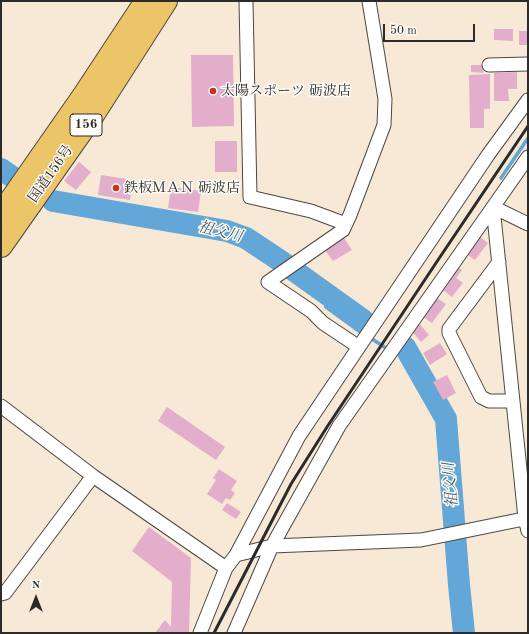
<!DOCTYPE html>
<meta charset="utf-8">
<style>
body{margin:0}
#map{position:relative;width:529px;height:634px;overflow:hidden;background:#f8e9d6;font-family:"Old Standard TT",serif}
canvas{display:block}
.frame{position:absolute;inset:0;border:2px solid #2b2b2b;pointer-events:none}
.north{position:absolute;left:16px;top:578px;width:40px;height:40px;-webkit-text-stroke:3px #fdfcf7;paint-order:stroke;rotate:0deg;font-size:11px;font-weight:700;line-height:16px;text-align:center;color:#2b2b2b}
.north::after{content:'';display:block;margin:auto;width:14px;height:18px;background:#2b2b2b;clip-path:polygon(50% 0,100% 100%,50% 72%,0 100%)}
.scale{position:absolute;left:383px;top:24px;width:92px;height:18px;box-sizing:border-box;border:2px solid #2b2b2b;border-top:0;padding-left:5px;font-size:12px;line-height:14px;white-space:nowrap;color:#2b2b2b;-webkit-text-stroke:3px #fdfcf7;paint-order:stroke}
</style>
<div id="map">
<canvas width="529" height="634"></canvas>
<div class="frame"></div>
<div class="north">N</div>
<div class="scale">50 m</div>
</div>
<script>
const ctx = document.querySelector('canvas').getContext('2d');
ctx.lineJoin = 'round';
function strokePath(path, color, width, dash) {
  ctx.strokeStyle = color;
  ctx.lineWidth = width;
  ctx.lineCap = dash ? 'butt' : 'round';
  ctx.setLineDash(dash || []);
  ctx.stroke(path);
}
function paint(path, color) {
  ctx.fillStyle = color;
  ctx.fill(path, 'evenodd');
}
function write(font, color, halo, rows, align = 'center') {
  ctx.font = font + ' "Old Standard TT","Noto Serif JP",serif';
  ctx.lineWidth = 3;
  ctx.setLineDash([]);
  ctx.textBaseline = 'middle';
  ctx.strokeStyle = halo;
  ctx.fillStyle = color;
  for (const [text, x, y, turn = 0] of rows) {
    ctx.save();
    ctx.translate(x, y);
    ctx.rotate((+turn || 0) * Math.PI / 180);
    ctx.textAlign = isNaN(turn) ? turn : align;
    if (halo) ctx.strokeText(text, 0, 0);
    ctx.fillText(text, 0, 0);
    ctx.restore();
  }
}
strokePath(new Path2D(`
 M501 178 528 138
 M322 291 326 307 348 323 363 334
 M369 337 389 350`), '#62a7d7', 3.5);
strokePath(new Path2D(`
 M1 169 14 178
 M53 201 227 231 246 238 282 262 363 320
 M405 347 446 419 459 585 464 633`), '#62a7d7', 22);
paint(new Path2D(`
 M494 29H513V41L494 40Z
 M519 31H528V45H519Z
 M191 55H233L234 126 192 127Z
 M471 65H484L483 73 471 72Z
 M517 72V89H508L509 101H494V73Z
 M490 74V109H484V128H470L469 75Z
 M215 141H237V172H215Z
 M79 162 91 172 76 190 64 181Z
 M101 175 133 180 130 200 98 195Z
 M171 187 201 191 198 212 168 208Z
 M476 234 488 243 475 260 463 252Z
 M344 238 352 250 333 261 325 250Z
 M455 265 462 270 456 278 463 283 452 297 438 286Z
 M434 296 446 304 432 323 420 315Z
 M419 323 429 335 421 342 411 330Z
 M440 343 447 354 430 365 423 353Z
 M447 375 456 393 443 400 433 382Z
 M167 407 225 447 216 460 158 421Z
 M219 469 237 481 231 490 235 493 230 500 226 498 222 504 207 494 216 480 213 478Z
 M227 503 241 512 236 519 222 510Z
 M149 527 191 558 189 633H155L165 620 171 627 172 582 132 551Z`), '#e2aecb');
const street = new Path2D(`
 M246 1 250 197 311 211 346 224
 M489 65 528 64
 M528 157 493 207 525 518 528 531
 M499 262 449 329V333L481 397 489 401H513
 M359 347 323 323 311 311 268 282 343 230 350 215 384 125 385 99 369 1
 M1 406 93 476 226 568
 M236 555 272 546 421 540 528 518
 M1 594 5 593 93 476
 M200 633 226 568 236 555 299 436 488 155 528 100
 M234 633 272 546 339 426 493 207 528 224`);
const highway = new Path2D(`
 M1 214 84 95 146 1
 M1 246 93 115 166 1`);
strokePath(street, '#4a4845', 15);
strokePath(highway, '#4a4845', 24);
strokePath(street, '#fff', 13);
strokePath(highway, '#edc569', 22);
strokePath(new Path2D(`
 M214 633 291 484 327 427 436 263 528 126`), '#2b2b2b', 3);
for (const [x, y, r, color] of [
 [213,91,4,"#c8321e"],
 [116,188,4,"#c8321e"]
]) {
  const dot = new Path2D();
  dot.arc(x, y, r, 0, 2 * Math.PI);
  ctx.fillStyle = color;
  ctx.fill(dot);
  strokePath(dot, '#fdfcf7', 1.5);
}
for (const [x, y, w] of [
 [86,125,32]
]) {
  const box = new Path2D();
  box.roundRect(x - w / 2, y - 11, w, 22, 3);
  ctx.fillStyle = '#fdfcf7';
  ctx.fill(box);
  strokePath(box, '#2b2b2b', 1);
}
write('bold 13px', '#2b2b2b', null, [
 ["156",86,125]
]);
write('14px', '#2b2b2b', '#fdfcf7', [
 ["太陽スポーツ 砺波店",221,91],
 ["鉄板ＭＡＮ 砺波店",124,188]
], 'left');
write('14px', '#2b2b2b', '#fdfcf7', [
 ["国道156号",51,174,-55]
]);
write('italic 15px', '#415d70', '#fdfcf7', [
 ["祖父川",220,232,14],
 ["祖父川",451,485,-95]
]);
</script>
